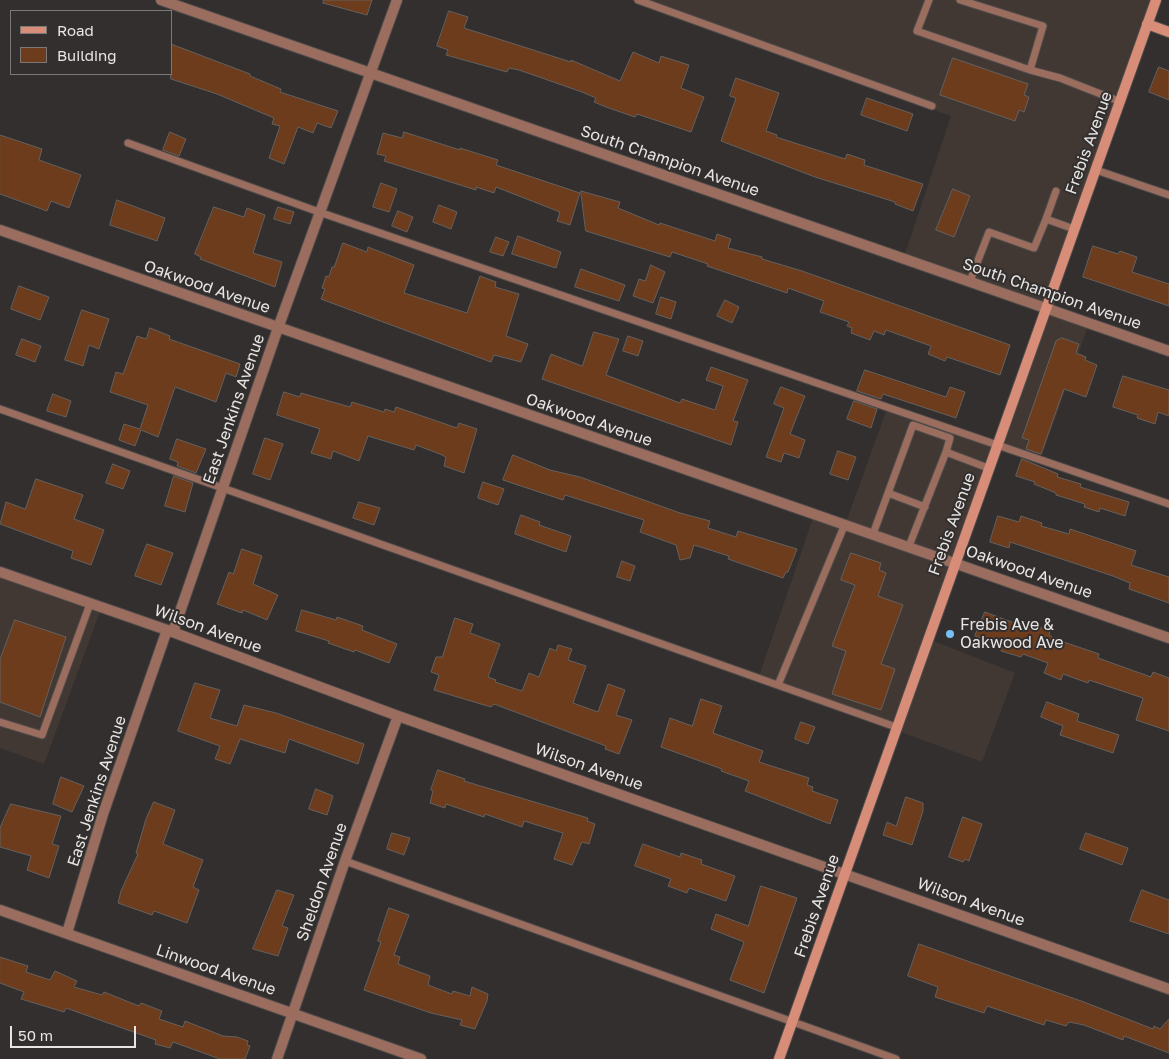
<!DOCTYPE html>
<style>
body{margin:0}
#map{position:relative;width:1169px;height:1059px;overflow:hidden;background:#322f2e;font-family:"Golos Text",sans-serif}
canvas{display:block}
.legend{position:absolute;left:10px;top:10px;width:162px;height:65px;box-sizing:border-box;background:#322f2e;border:1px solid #7b7877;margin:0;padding:6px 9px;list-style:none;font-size:15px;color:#e8e6e5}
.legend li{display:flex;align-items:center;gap:10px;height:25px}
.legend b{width:25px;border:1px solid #7b7877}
.scale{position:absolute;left:10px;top:1026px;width:126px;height:22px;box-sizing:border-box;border:2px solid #e8e6e5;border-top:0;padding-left:6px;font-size:15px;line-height:18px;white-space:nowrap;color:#e8e6e5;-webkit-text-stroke:4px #322f2e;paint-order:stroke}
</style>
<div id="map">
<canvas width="1169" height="1059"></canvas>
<ul class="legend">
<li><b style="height:6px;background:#d88d78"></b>Road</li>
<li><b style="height:14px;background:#6d3c1d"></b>Building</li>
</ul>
<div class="scale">50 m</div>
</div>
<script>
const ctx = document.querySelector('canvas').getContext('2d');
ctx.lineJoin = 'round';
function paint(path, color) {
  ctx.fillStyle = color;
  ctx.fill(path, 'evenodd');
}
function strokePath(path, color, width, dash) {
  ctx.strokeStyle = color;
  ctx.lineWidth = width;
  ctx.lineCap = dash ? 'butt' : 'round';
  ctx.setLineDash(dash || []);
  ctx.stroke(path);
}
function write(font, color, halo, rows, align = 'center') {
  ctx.font = font + ' "Golos Text",sans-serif';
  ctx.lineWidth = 4;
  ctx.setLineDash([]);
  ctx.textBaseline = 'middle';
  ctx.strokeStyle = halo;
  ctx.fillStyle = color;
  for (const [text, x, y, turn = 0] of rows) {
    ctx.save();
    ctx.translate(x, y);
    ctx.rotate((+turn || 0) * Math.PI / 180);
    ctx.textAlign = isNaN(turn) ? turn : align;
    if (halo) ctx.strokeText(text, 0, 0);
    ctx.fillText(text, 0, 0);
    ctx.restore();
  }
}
paint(new Path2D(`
 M630 0H1157L1049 306 1090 321 1041 458 1000 445 931 640 1015 673 982 762 758 679 815 512 845 525 888 406 995 443 1044 306 904 257 951 116Z
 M0 572 101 609 44 764 0 748Z`), '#413833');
const building = new Path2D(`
 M324 0H372L367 15 323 3Z
 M449 11 468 17 464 28 571 62V60L620 81 633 52 659 63 661 56 689 65 681 88 704 97 691 132 637 114 635 117 606 107 594 102 596 98 582 92 519 70 509 68 507 72 446 55 448 50 437 46Z
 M171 44 250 74V76L281 89 280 92 338 111 331 128 317 123 313 133 298 127 284 164 269 158 280 126 272 124 274 118 217 94 171 79Z
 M953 58 1028 84 1024 95 1029 97 1024 112 1019 110 1015 121 940 95Z
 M1159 67 1169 71V100L1149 92Z
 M736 78 779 93 766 131 777 135 776 137 845 159 847 154 865 160 864 165 923 184 913 211 895 204V202L815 177 721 141 736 98 730 96Z
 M867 98 913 114 907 131 861 115Z
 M170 132 186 139 179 156 163 150Z
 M404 132 460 150V148L498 160 496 165 580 193 570 225 557 221 560 212 496 187 494 193 476 187V190L384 161 386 156 377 154 383 133 402 138Z
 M0 135 42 149 39 160 81 175 69 208 51 201 47 211 0 194Z
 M381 183 397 189 389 212 373 207Z
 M953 189 970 196 954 237 936 230Z
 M581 191 620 202 618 208 659 225 660 223 715 241 717 234 731 239 728 248 762 257V259L802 271 1010 345 1000 375 947 357 945 361 928 354 931 346 886 330 884 335 874 331 870 340 851 333 852 328 847 326 849 322 820 312 824 301 788 288 787 293 707 266 708 264 672 252 670 257 586 231Z
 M117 200 165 218 157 241 110 225Z
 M439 205 457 212 451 229 433 222Z
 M214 207 244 217 247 208 265 215 253 253 282 262 275 287 200 259 201 257 195 254Z
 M278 207 294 212 290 224 274 219Z
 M398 211 413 217 407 232 392 226Z
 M518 236 561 252 556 268 512 254Z
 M496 237 509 242 503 256 490 252Z
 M343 243 367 252 368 247 414 265 404 293 467 313 480 276 496 282 495 287 519 294 506 336 528 344 521 362 494 355 491 362 321 299 325 289 322 288 326 276 329 277 332 267H334Z
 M1093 246 1118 254 1120 251 1137 257 1132 272 1169 284V306L1083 277Z
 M651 265 665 272 653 303 633 296 639 279 645 281Z
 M581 269 625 285 619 301 575 287Z
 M19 286 49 297 40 320 11 309Z
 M661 297 676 302 671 319 656 314Z
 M725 300 739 307 732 323 717 316Z
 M82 310 109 319 99 349 89 345 83 366 65 360Z
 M150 328 170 336 169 339 240 364 236 377 226 373 216 402 175 387 158 437 141 430 135 446 119 440 124 424 140 429 148 405 110 392 116 372 123 374 137 336 146 339Z
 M594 332 619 339 606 375 680 403 682 399 715 410 723 386 706 380 711 367 748 380 733 421 738 422 731 445 542 379 551 354 582 366Z
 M628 336 643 341 638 356 623 351Z
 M1062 338 1079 344 1076 353 1086 357 1085 360 1097 365 1086 397 1064 389 1041 454 1026 449 1029 440 1022 438 1056 341Z
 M22 339 41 346 35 362 16 355Z
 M865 370 946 397 950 387 965 392 956 418 883 394 881 399 857 391Z
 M1123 376 1169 390V416L1158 412 1155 424 1137 418 1138 415 1113 407Z
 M781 387 805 396 790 434 805 440 799 458 784 453 781 462 766 457 784 408 774 404Z
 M284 392 300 397 301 393 350 407 352 402 384 412 385 409 394 412 396 407 457 428 459 423 477 429 464 473 444 466 446 457 440 454 416 445 414 450 368 436 359 461 333 451 331 459 311 453 320 429 277 415Z
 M53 394 71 401 66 417 47 411Z
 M854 401 877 409 871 428 847 419Z
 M265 438 283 444 270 480 253 474Z
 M177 439 206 449 196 473 177 466 178 462 170 459Z
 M838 451 856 457 848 480 830 474Z
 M513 455 550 470 580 477 680 513 710 521 708 528 736 537 738 531 797 549 788 572H786L783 578 728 559 729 556 694 545 690 558 680 560 676 545 640 532 644 520 565 495 563 500 503 480Z
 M1022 459 1058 474 1057 477 1081 484 1080 487 1129 502 1125 516 1100 508 1099 512 1084 507 1085 504 1056 495V493L1034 484 1035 482 1016 476Z
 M113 464 130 471 123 489 106 483Z
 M174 476 193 483 185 512 165 506Z
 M36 479 83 495 74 519 104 530 91 565 71 558 73 551 0 524 6 502 25 509Z
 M483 482 504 489 498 505 478 498Z
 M359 502 380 508 374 525 353 518Z
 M521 515 540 522 539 525 571 536 566 552 515 534Z
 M998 516 1019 522 1021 516 1042 523 1041 526 1069 534 1070 529 1136 551 1131 565 1169 577V603L1129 589 1130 583 1113 576 1010 542 1009 548 990 542Z
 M147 544 173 553 161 585 135 576Z
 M242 549 262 556 253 584 278 595 267 620 243 610 242 613 217 604 229 572 233 574Z
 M851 553 881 563 879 570 886 573 878 596 903 605 881 664 895 669 881 710 832 694 846 651 832 646 855 585 841 580Z
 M622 561 635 566 630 581 617 577Z
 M302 610 336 620 337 617 363 626 362 630 397 644 389 663 355 650 354 652 328 643 329 641 296 631Z
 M985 612 1017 624 1019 620 1050 631 1049 635 1055 639 1099 654 1098 658 1151 677 1153 672 1169 678V731L1136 720 1143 698 1089 680 1088 683 1063 674 1061 680 1044 673 1048 663 1023 654 1021 657 1001 651 1002 646 975 636Z
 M455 618 473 624 470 633 500 644 488 677 496 680 495 682 522 691 529 673 539 677 550 648 556 651 558 645 572 649 568 660 586 666 573 703 598 712 608 684 625 690 616 715 632 720 619 754 605 749 606 746 494 704 491 707 434 690 439 675 431 672 436 657H442Z
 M15 620 66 637 40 717 0 702V660Z
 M195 683 220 690 210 718 237 726 244 705 276 713 364 744 358 764 289 739 285 753 240 739 230 764 215 759 220 746 178 731Z
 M701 699 722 706 713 733 763 751 759 762 809 778 807 785 813 787 812 791 838 800 830 824 745 791 749 781 721 771 722 769 661 747 670 718 692 726Z
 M1047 702 1079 714 1077 721 1119 735 1113 753 1060 735 1063 726 1041 717Z
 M801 722 815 727 808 744 795 739Z
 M438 770 465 779 464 781 588 818 587 821 595 824 589 844 582 842 572 865 554 859 563 833 524 821 522 827 485 814 484 817 446 804 445 808 430 803 433 791 431 790Z
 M61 777 84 786 72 812 53 804Z
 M316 789 333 796 327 815 309 809Z
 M906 797 923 803V811L912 845 883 835 887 822 896 826Z
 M154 802 175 810 163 844 203 860 193 887 199 890 187 923 154 911 152 915 118 903 121 891 138 854 136 853 146 819Z
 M11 804 61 816 52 844 59 846 49 878 27 870 31 856 0 847V828Z
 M963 817 982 824 969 861 965 859 963 862 949 857Z
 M392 833 410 838 404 855 387 849Z
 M1086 833 1128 848 1122 865 1080 849Z
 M643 844 680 857 681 853 702 860 701 864 735 876 726 901 689 888 687 893 668 886 671 879 635 866Z
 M761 886 797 898 764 993 730 980 744 942 711 929 716 914 748 926Z
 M277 890 294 895 282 926 288 928 278 956 253 949Z
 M1142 890 1169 900V934L1130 921Z
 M389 908 409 915 394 955 400 957 398 964 430 976 428 985 452 994 453 991 470 996 472 987 488 994 487 1001 475 1029 460 1025 462 1020 431 1013 364 990 381 942 378 941Z
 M919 944 1084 1002 1153 1029 1154 1026 1160 1029 1169 1019V1053L1124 1036 1123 1040 1084 1025 1069 1022 1066 1026 1046 1020 1044 1025 987 1006 984 1013 935 997 938 987 908 976Z
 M0 957 28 966 26 972 50 980 55 971 77 981 74 987 102 995 104 992 139 1006 141 1003 162 1011 159 1019 183 1027 185 1021 223 1036 237 1037 248 1041 247 1045 250 1046 245 1059H220L173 1042 170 1048 155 1044 156 1040 66 1008 64 1012 21 999 24 992 0 983Z`);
paint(building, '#6d3c1d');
strokePath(building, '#64615f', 1);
const lane = new Path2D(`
 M638 0 932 106
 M929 0 917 31 1030 70
 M960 0 1043 26 1030 70 1060 78 1121 102
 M128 143 319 212 1169 504
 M1096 170 1169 195
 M1056 191 1046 219 1074 229
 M970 281 989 232 1034 248 1046 219
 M0 409 896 727
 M888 493 925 507
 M873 534 913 425 950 438 946 452 988 468
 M909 546 946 452
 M778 685 845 524
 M0 722 42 735 90 604
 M345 861 896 1059`);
const street = new Path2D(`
 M161 0 1169 351
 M0 230 1169 638
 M0 572 167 630 398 716 1169 989
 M173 632 278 328 397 0
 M0 910 421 1059
 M67 933 103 814 167 630
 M277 1059 345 861 398 716`);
const secondary = new Path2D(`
 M1147 24 1169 32
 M779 1059 1156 0`);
strokePath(lane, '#4f4c4b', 9);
strokePath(street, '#4f4c4b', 12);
strokePath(secondary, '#4f4c4b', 12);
strokePath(lane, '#9b6d5f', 7);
strokePath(street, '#9b6d5f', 10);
strokePath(secondary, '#d88d78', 10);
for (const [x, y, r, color] of [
 [950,634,5,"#75c0f6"]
]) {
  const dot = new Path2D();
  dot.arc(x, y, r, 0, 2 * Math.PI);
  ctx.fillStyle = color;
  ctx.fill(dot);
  strokePath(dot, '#322f2e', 2);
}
write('16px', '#e8e6e5', '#322f2e', [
 ["Frebis Avenue",1089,143,-70],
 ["South Champion Avenue",670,161,19],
 ["Oakwood Avenue",207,287,19],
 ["South Champion Avenue",1052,294,19],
 ["East Jenkins Avenue",234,409,-71],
 ["Oakwood Avenue",589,420,19],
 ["Frebis Avenue",952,524,-70],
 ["Oakwood Avenue",1029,572,19],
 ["Wilson Avenue",208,629,20],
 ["Wilson Avenue",589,767,19],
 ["East Jenkins Avenue",97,791,-72],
 ["Sheldon Avenue",322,882,-71],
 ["Wilson Avenue",971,902,20],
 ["Frebis Avenue",817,906,-71],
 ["Linwood Avenue",216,970,19]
]);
write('16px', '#e8e6e5', '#322f2e', [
 ["Frebis Ave &",960,625],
 ["Oakwood Ave",960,643]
], 'left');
</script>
